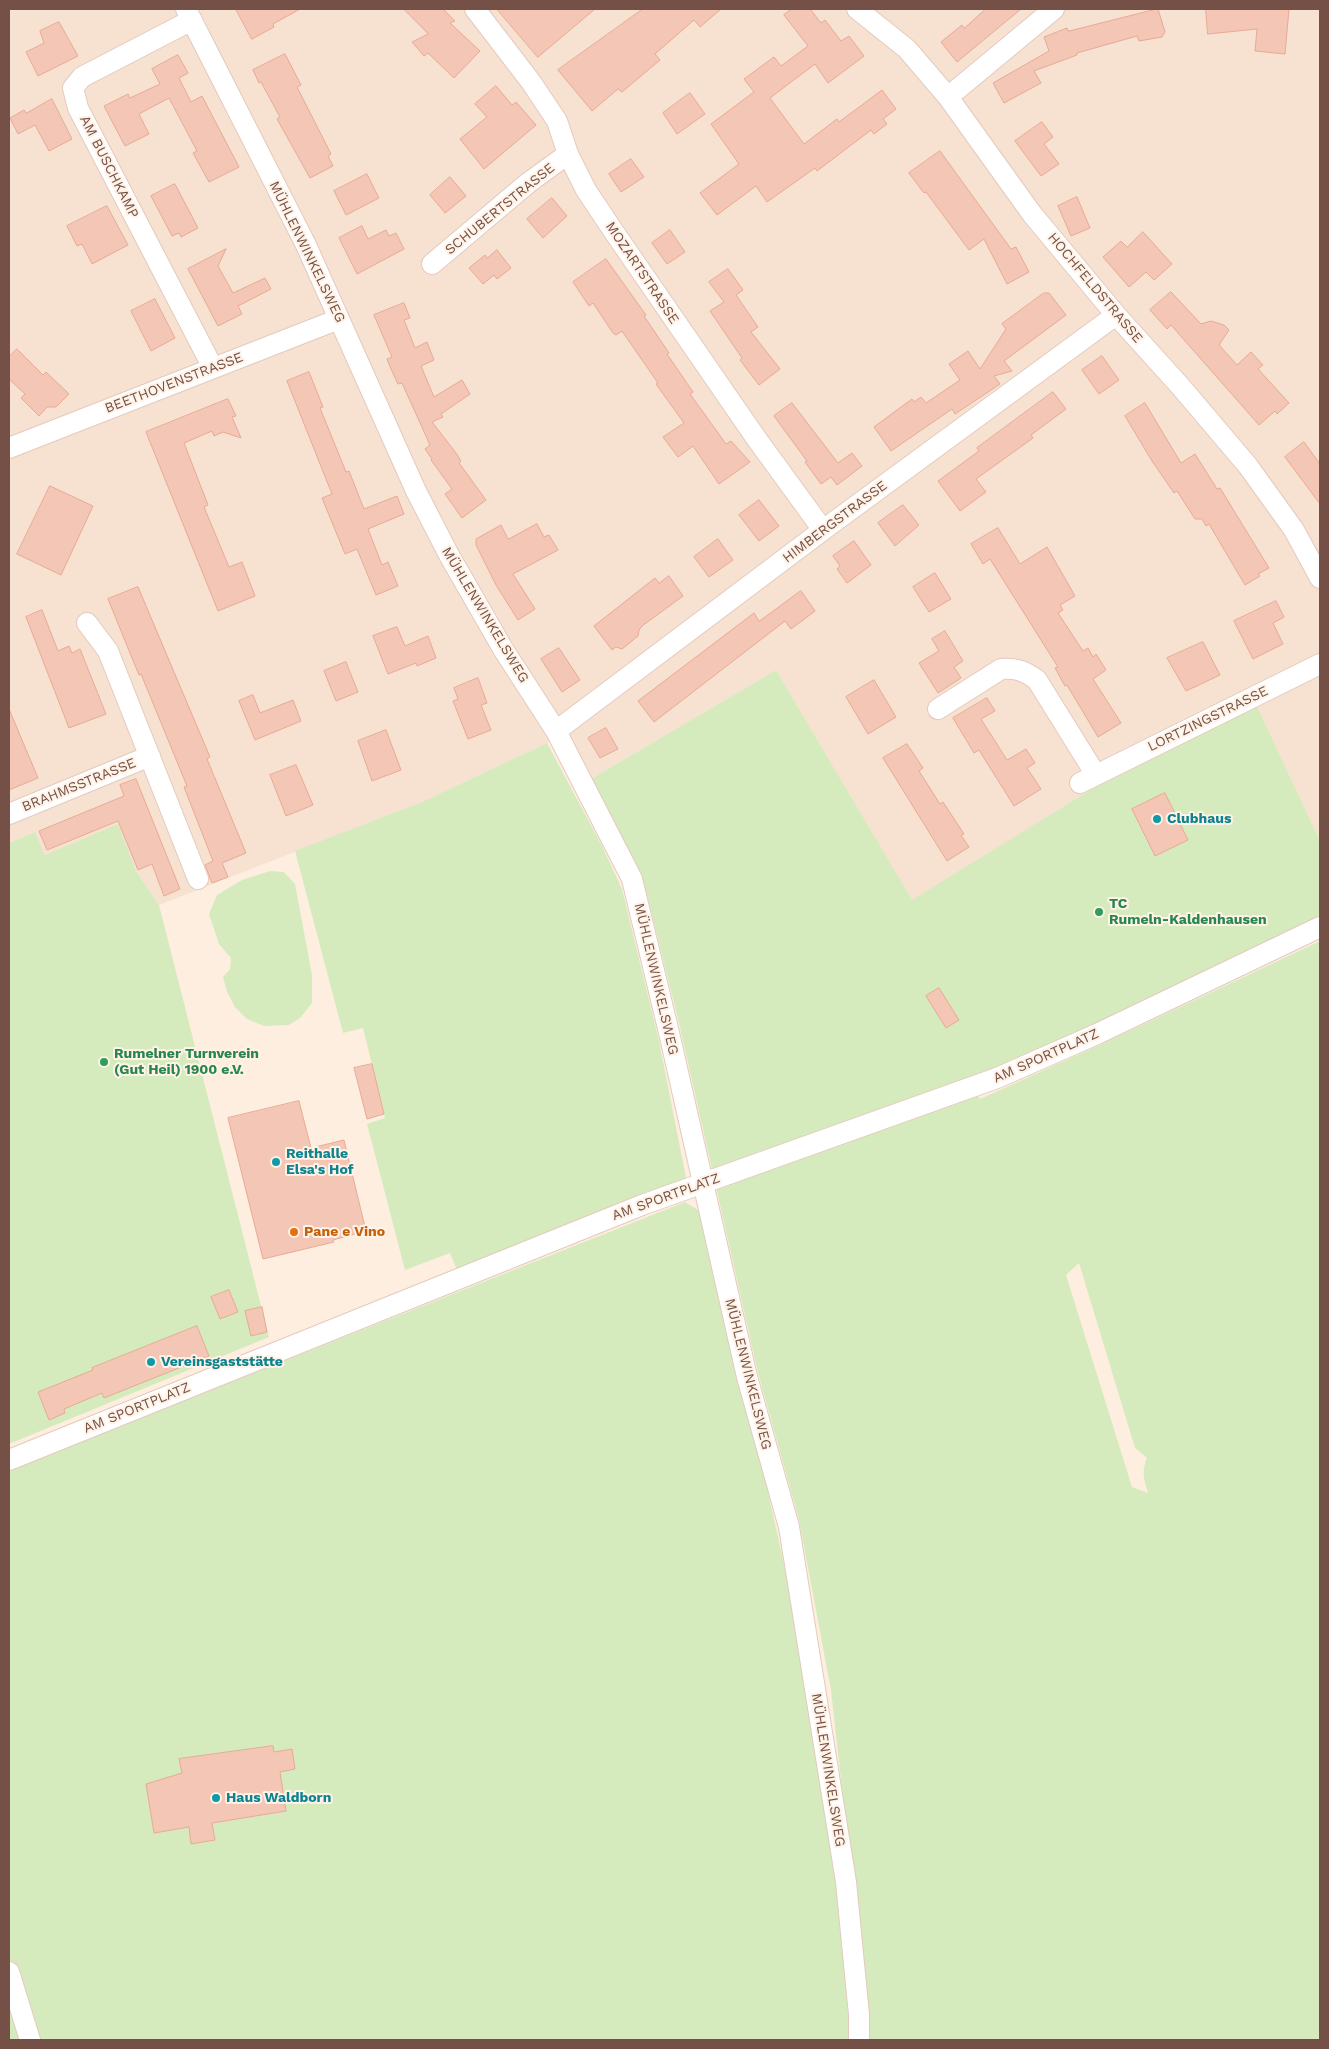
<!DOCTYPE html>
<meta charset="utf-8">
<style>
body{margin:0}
#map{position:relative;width:1329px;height:2049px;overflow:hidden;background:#fdeedf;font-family:"Work Sans",sans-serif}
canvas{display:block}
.frame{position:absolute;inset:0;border:10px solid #755046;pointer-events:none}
</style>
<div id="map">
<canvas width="1329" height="2049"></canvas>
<div class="frame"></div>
</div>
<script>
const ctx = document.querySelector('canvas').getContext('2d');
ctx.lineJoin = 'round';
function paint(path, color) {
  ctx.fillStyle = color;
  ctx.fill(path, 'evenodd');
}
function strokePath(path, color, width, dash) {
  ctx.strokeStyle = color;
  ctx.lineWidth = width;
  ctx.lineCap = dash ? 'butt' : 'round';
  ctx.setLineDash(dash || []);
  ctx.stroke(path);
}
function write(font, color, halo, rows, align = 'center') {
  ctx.font = font + ' "Work Sans",sans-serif';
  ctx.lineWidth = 4;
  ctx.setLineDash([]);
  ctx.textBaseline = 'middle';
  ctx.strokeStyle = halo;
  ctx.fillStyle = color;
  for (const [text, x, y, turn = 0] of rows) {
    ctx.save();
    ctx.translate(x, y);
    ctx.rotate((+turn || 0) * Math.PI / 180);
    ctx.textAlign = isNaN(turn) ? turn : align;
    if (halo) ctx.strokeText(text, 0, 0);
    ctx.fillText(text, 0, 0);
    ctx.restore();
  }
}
paint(new Path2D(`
 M9 9H1320V841L1256 704 1105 781 912 901 776 670 591 779 566 734 422 802 159 905 136 871 118 825 45 855 35 832 9 843Z`), '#f7e1d0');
paint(new Path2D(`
 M776 670 912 900 1105 781 1256 704 1320 841V916L1003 1069 970 1082 980 1099 1102 1044 1320 941V2040H865L864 1988 831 1690 799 1520 758 1373 679 1023 642 875 591 779ZM1079 1263 1135 1448 1147 1458C1141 1472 1144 1479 1148 1493L1132 1487 1066 1275Z
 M547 743 602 846 622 889 659 1041 686 1178 457 1270 450 1253 405 1270 367 1124 385 1118 363 1028 343 1033 295 851 422 802Z
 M118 824 136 871 159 905 269 1337 9 1444V843L35 832 45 855Z
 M270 871 284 872 295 884 312 975V1003L300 1018 289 1025 264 1026 247 1019 235 1007 227 992 223 977 230 969 231 958 219 944 209 914 217 895 242 880Z
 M685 1202 701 1212 754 1429 795 1614 837 1881 850 2040H9V1470Z`), '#d6ebbd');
const building = new Path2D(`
 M236 9H300L273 24 274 27 252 39Z
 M404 9H443L455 21 450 23 480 51 454 78 428 53 424 56 412 42 428 34Z
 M497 9H595L538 57Z
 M643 9H721L700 27 694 20 655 54 660 60 622 92 618 89 592 111 558 70Z
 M792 9H810L821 23 825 20 841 41 849 36 864 56 828 83 815 64 770 98 804 144 837 119 839 122 882 90 896 109 883 119 887 124 874 134 871 130 817 171 815 168 767 202 756 186 717 215 700 193 739 164 711 124 754 92 744 79 774 57 781 66 808 46 784 15Z
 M986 9H1021L957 62 941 42 962 25 964 28Z
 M1158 9 1165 32 1162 37 1139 41 1137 36 1077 53V55L1034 71 1041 83 1004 103 993 83 1049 51 1044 37 1067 28 1068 31Z
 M1206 9H1289L1285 54 1255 51 1257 29 1208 34Z
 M59 22 78 56 38 76 26 52 44 43 40 31Z
 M285 54 301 85 297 87 331 154 328 156 333 166 310 178 277 119 280 117 261 82 259 83 253 70Z
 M178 55 188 73 179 78 191 102 202 96 239 167 209 182 193 153 197 151 169 98 139 114 149 134 125 146 104 106 128 94 130 98 160 84 152 69Z
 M496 86 512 105 516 102 536 125 484 169 460 139 487 117 475 104Z
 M690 93 705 114 677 134 663 113Z
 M52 99 72 139 49 151 35 125 18 134 10 118 24 110 26 113Z
 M1042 122 1053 137 1044 144 1059 164 1041 176 1015 141Z
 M940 151 1011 249 1016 247 1029 272 1007 284 984 239 969 250 926 192 924 193 909 173Z
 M631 159 644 177 621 192 609 174Z
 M367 174 379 198 346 215 334 191Z
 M450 177 466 196 445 213 430 195Z
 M175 184 198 228 181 237 179 233 172 236 151 196Z
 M1077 197 1090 228 1071 236 1058 206Z
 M552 198 567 216 543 238 527 219Z
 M107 206 128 245 92 264 82 244 77 246 67 226Z
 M362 226 368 239 386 230 389 236 396 233 404 249 357 274 339 238Z
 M670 230 685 252 667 264 652 243Z
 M1143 232 1172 264 1154 280 1146 272 1129 287 1103 257 1121 241 1127 247Z
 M226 249 218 266 233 293 265 278 271 289 238 306 242 314 218 326 188 269Z
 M497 250 511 268 497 279 494 275 483 284 469 268 485 255 487 258Z
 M606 259 646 315 644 316 669 353 667 354 693 392 690 394 726 444 731 441 750 462 719 484 693 446 678 457 663 437 684 423 656 384 658 383 622 331 616 335 613 333 593 303 589 306 573 282Z
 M728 269 743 290 736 295 758 327 751 332 780 369 759 385 740 360 742 358 710 311 724 302 709 282Z
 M1171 292 1201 324 1211 321 1224 325 1229 330 1219 345 1237 365 1251 352 1263 365 1258 369 1289 403 1277 414 1275 411 1259 425 1171 325 1167 329 1150 310Z
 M1044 293H1049L1066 315 1004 361 1012 371 994 376 1000 384 955 414 952 409 891 451 874 427 912 399 914 402 921 397 926 403 960 380 949 364 968 351 980 369 1006 329 1002 324Z
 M155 299 175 338 151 351 131 311Z
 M404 303 410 318 404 320 415 348 427 342 434 360 421 366 434 397 462 380 470 394 441 414 443 417 432 422 456 453 461 461 459 463 486 500 462 518 445 494 452 489 431 460 432 459 425 449 430 445 402 383 398 384 391 369 387 359 392 357 374 315Z
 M17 349 43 375 46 372 69 394 56 407H47L39 416 21 398 25 394 9 379V357Z
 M1102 356 1119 380 1099 394 1082 370Z
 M309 372 323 407 320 408 346 472 349 471 364 509 397 496 404 514 368 529 382 565 388 562 398 586 376 595 357 549 345 554 322 498 332 494 287 381Z
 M1053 392 1066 409 1031 435 1033 438 976 479 986 492 960 511 938 481 979 451 977 448Z
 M228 399 236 416 232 417 241 438 223 432 214 436 212 431 184 443 208 505 204 507 229 567 242 562 255 596 218 611 146 432Z
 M792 403 838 463 852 453 862 466 837 485 831 477 821 484 805 462 807 461 774 416Z
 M1145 403 1181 463 1195 454 1217 489 1220 488 1269 568 1258 574 1260 576 1245 585 1209 524 1206 526 1202 519H1195L1177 491 1174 493 1152 461 1125 416Z
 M1304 442 1320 464V504L1285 457Z
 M50 486 93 506 61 575 17 554Z
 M759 500 779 526 759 541 739 515Z
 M903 505 919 525 895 546 878 523Z
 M537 524 544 537 549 535 558 550 513 574 535 609 518 620 496 585 476 545V539L501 525 508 539Z
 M998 528 1020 564 1047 547 1075 596 1060 605 1063 610 1058 613 1083 651 1088 648 1093 657 1096 654 1106 670 1093 679 1121 723 1098 737 1067 685 1065 686 1055 668 1058 667 990 559 983 564 971 544Z
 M718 539 733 560 709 577 694 557Z
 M854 541 871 565 847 583 837 569 840 566 833 556Z
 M935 573 951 599 929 612 913 587Z
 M669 576 683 596 642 626 639 630 638 636 622 649 616 647 612 650 594 626 655 578 659 583Z
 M138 587 210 757 207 759 246 853 222 863 228 877 212 883 205 865 213 861 184 787 187 786 141 674 139 675 108 599Z
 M801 591 815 611 791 629 785 621 654 722 638 701 754 613 759 621Z
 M1276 601 1284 617 1273 623 1283 644 1253 659 1234 621Z
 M42 610 58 651 69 646 72 653 80 649 106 714 69 728 26 617Z
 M397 627 405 646 428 636 436 658 417 666 416 663 388 674 373 636Z
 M945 631 963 661 954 667 961 678 938 693 919 663 939 651 932 639Z
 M1203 642 1220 675 1186 691 1167 658Z
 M559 648 580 680 562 692 541 659Z
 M346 662 358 692 336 701 324 671Z
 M478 678 487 703 481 705 491 730 468 739 453 701 458 699 454 688Z
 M874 680 896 717 868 734 846 697Z
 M253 695 260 713 293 700 301 721 255 740 239 701Z
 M987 698 995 711 981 719 1007 760 1026 749 1035 763 1027 768 1041 789 1014 806 979 750 974 753 953 718Z
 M9 709 38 778 9 790Z
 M606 728 618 749 600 758 588 738Z
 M386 730 401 770 372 781 358 741Z
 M907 744 923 768 919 771 940 804 943 802 964 834 961 835 969 847 947 861 883 758Z
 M296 765 313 805 286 816 270 775Z
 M136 779 180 889 164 896 152 864 138 870 118 821 47 850 39 831 124 796 120 785Z
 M1165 793 1188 840 1155 856 1132 809Z
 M939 988 959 1020 946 1028 926 996Z
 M372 1064 384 1114 367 1119 354 1068Z
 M299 1101 311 1148 344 1140 366 1231 333 1240 334 1242 263 1259 228 1118Z
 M229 1290 238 1312 220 1319 211 1297Z
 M262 1307 267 1332 251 1336 245 1311Z
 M197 1326 209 1356 104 1398 102 1393 64 1409 65 1413 49 1420 38 1392 93 1370 92 1368Z
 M273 1746 274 1752 292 1749 295 1769 280 1772 286 1811 212 1823 215 1840 191 1844 189 1827 154 1833 146 1784 182 1773 179 1759Z`);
paint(building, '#f4c6b5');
strokePath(building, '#e8aa95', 1);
const street = new Path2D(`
 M186 9 306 245 416 491 449 555 503 649 556 731 632 879 670 1037 747 1377 789 1527 846 1882 859 2015V2040
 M475 9 531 82 557 121 568 154 586 190 614 232 756 438 823 530
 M857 9 907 49 948 97 1032 214 1116 315 1181 387 1248 466 1294 530 1320 578
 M192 20 82 77 73 88 78 108 213 368
 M948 97 1054 9
 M432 264 528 183 568 154
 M9 448 339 319
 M87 623 108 651 198 879
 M938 709 1001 669C1017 668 1025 671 1037 680L1096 775
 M556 731 823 530 1116 315
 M1080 783 1320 664
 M9 814 150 756
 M9 1460 642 1205 997 1078 1097 1034 1320 927
 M9 1972 30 2040`);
strokePath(street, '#e4cabe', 22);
strokePath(street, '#fff', 20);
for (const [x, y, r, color] of [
 [1157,819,5,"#0f9aa8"],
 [1099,912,5,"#2e9e5b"],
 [104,1062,5,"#2e9e5b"],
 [276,1162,5,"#0f9aa8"],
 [294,1232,5,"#e8710a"],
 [151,1362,5,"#0f9aa8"],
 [216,1798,5,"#0f9aa8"]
]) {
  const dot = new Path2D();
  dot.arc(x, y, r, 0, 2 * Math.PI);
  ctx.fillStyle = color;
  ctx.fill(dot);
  strokePath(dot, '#fff2e7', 2);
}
write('14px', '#755046', '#fff2e7', [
 ["AM BUSCHKAMP",109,167,63],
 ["SCHUBERTSTRASSE",500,209,-39],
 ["MÜHLENWINKELSWEG",307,252,64],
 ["MOZARTSTRASSE",642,273,56],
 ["HOCHFELDSTRASSE",1095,288,50],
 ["BEETHOVENSTRASSE",174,383,-21],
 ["HIMBERGSTRASSE",835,522,-37],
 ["MÜHLENWINKELSWEG",485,615,59],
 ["LORTZINGSTRASSE",1208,719,-26],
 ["BRAHMSSTRASSE",79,785,-22],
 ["MÜHLENWINKELSWEG",656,979,77],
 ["AM SPORTPLATZ",1046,1056,-24],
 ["AM SPORTPLATZ",666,1197,-20],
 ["MÜHLENWINKELSWEG",748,1374,76],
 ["AM SPORTPLATZ",137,1408,-22],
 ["MÜHLENWINKELSWEG",828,1770,81]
]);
write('bold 14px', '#0d838f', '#fff2e7', [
 ["Clubhaus",1167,819],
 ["Reithalle",286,1154],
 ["Elsa's Hof",286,1170],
 ["Vereinsgaststätte",161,1362],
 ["Haus Waldborn",226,1798]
], 'left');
write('bold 14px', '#27864d', '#fff2e7', [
 ["TC",1109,904],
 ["Rumeln-Kaldenhausen",1109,920],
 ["Rumelner Turnverein",114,1054],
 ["(Gut Heil) 1900 e.V.",114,1070]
], 'left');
write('bold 14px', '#c56008', '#fff2e7', [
 ["Pane e Vino",304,1232]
], 'left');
</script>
